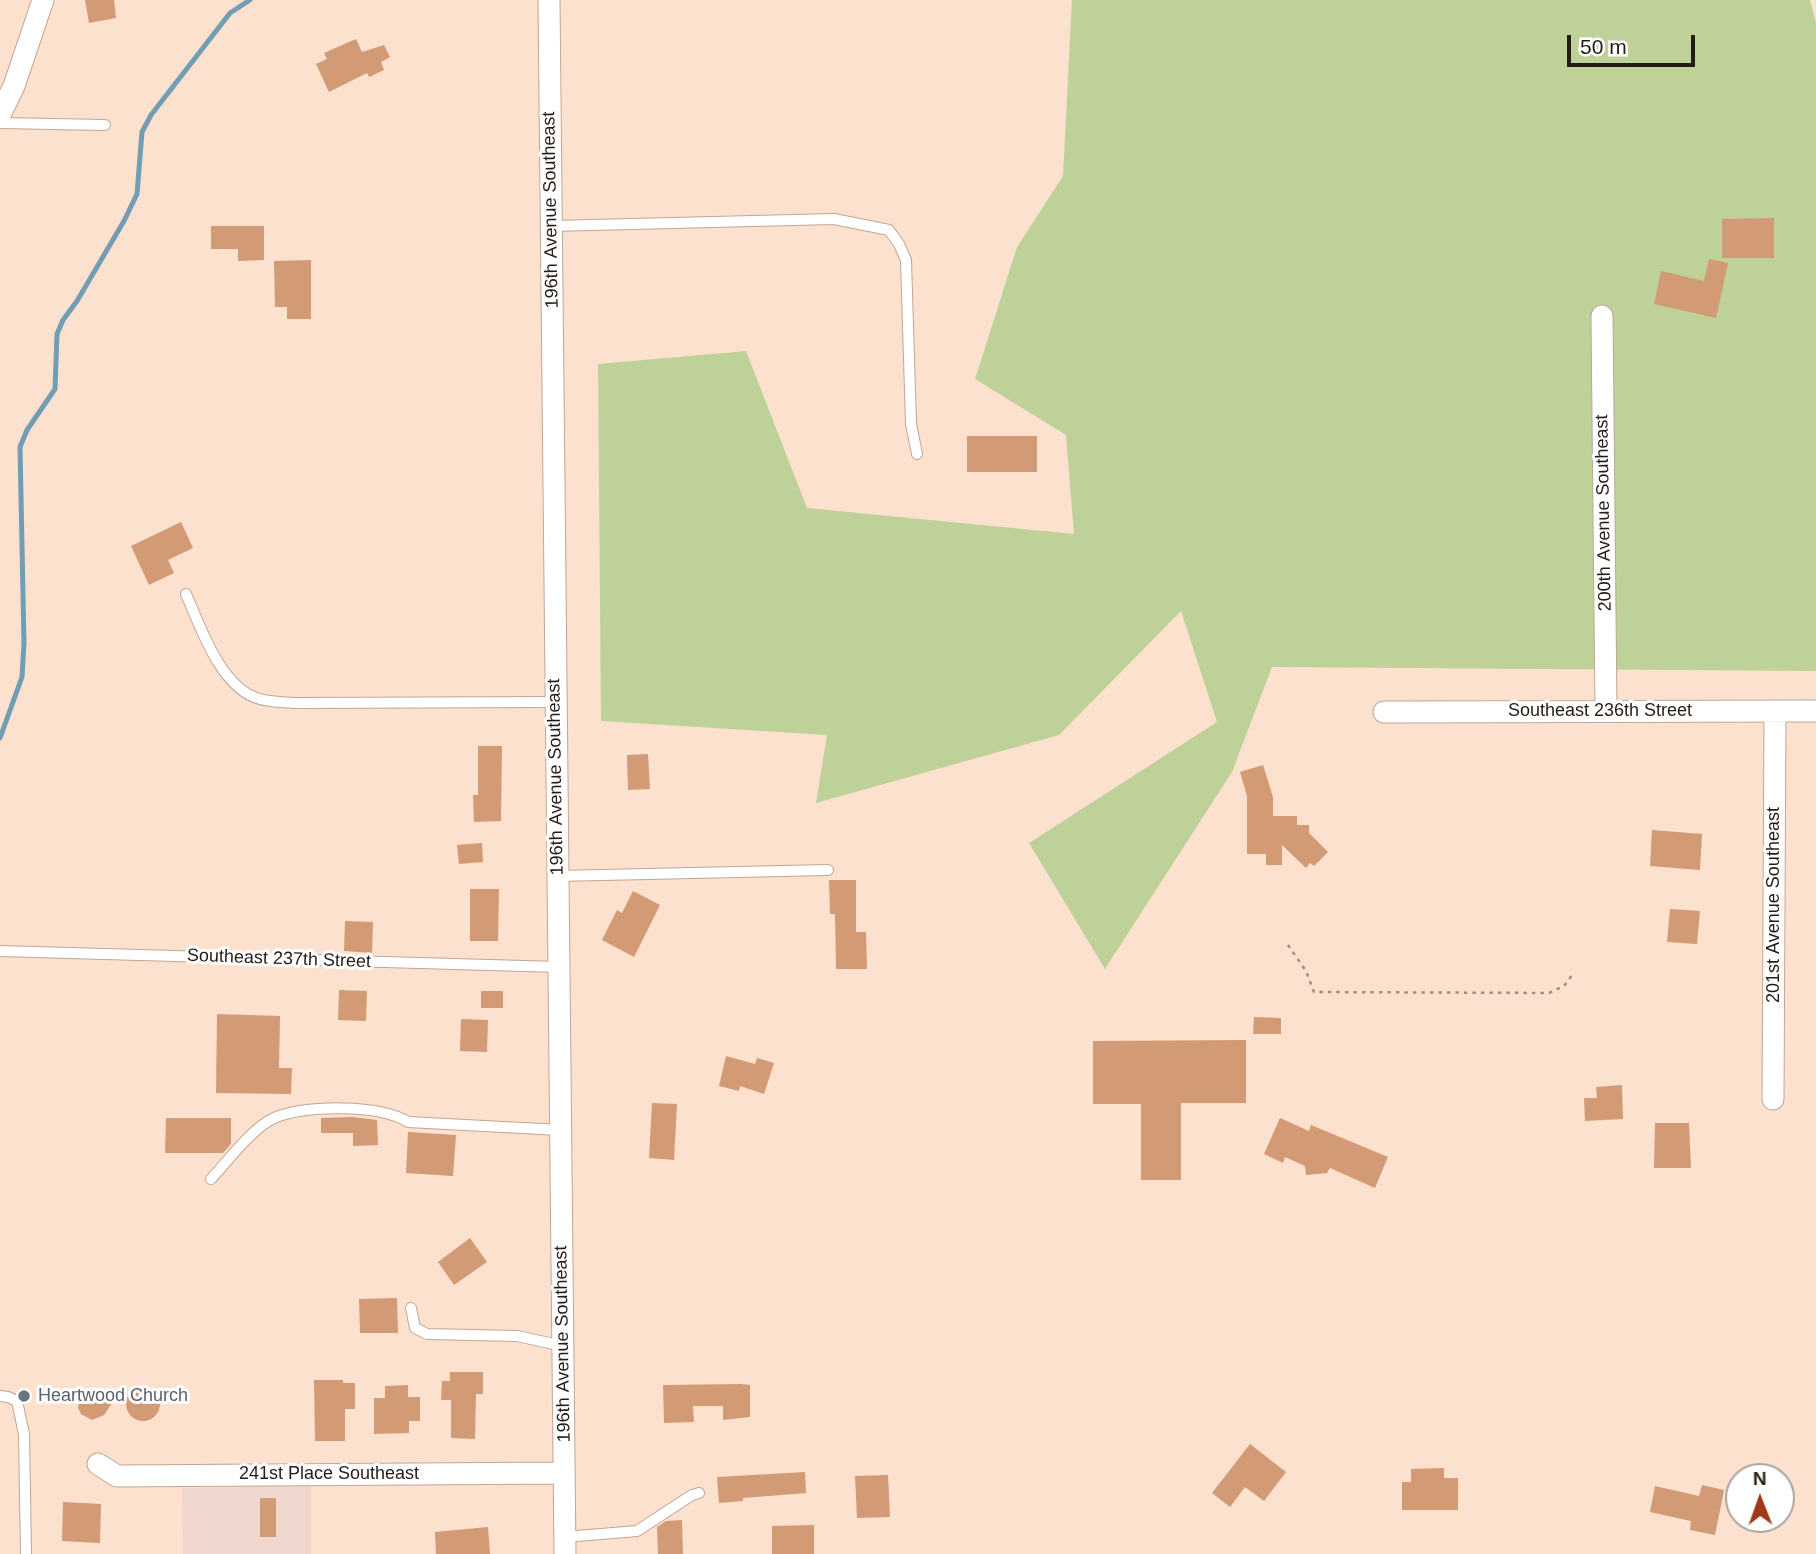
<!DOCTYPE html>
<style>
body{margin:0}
#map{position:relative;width:1816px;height:1554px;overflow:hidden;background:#fce1cf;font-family:Helvetica,sans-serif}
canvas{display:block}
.north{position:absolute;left:1725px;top:1463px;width:70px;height:70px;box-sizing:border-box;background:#fff;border:2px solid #a8a4a2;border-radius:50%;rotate:359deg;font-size:19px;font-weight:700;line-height:28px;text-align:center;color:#261c16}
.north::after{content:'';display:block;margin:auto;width:24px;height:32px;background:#a0381b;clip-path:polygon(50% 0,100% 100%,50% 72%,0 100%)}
.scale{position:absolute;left:1567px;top:35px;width:128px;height:32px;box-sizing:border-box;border:4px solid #261c16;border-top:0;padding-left:9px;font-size:21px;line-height:24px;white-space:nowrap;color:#261c16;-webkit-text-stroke:5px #fff;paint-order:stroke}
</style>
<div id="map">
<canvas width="1816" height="1554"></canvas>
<div class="north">N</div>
<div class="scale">50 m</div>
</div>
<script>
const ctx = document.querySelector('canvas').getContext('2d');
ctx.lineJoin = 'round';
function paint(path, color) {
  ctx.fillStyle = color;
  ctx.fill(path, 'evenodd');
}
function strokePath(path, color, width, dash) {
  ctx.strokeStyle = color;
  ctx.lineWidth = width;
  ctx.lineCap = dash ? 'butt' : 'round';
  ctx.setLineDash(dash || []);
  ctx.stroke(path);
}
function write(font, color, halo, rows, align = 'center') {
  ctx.font = font + ' Helvetica,sans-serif';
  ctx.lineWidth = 6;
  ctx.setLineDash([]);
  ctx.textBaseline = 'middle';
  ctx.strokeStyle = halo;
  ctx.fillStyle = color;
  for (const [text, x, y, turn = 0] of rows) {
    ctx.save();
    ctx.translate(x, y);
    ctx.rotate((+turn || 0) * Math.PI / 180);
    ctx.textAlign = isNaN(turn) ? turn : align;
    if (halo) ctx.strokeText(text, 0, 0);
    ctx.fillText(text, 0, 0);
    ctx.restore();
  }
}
paint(new Path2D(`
 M311 1486V1554H183L182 1488Z`), '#efd7cd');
paint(new Path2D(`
 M1072 0H1810L1816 23V671L1272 667 1232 772 1105 969 1029 843 1217 722 1181 611 1059 735 816 803 827 735 601 721 598 364 746 351 807 508 1074 534 1066 435 975 379 1017 247 1063 176Z`), '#bed198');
strokePath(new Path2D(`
 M0 738 22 677 24 643 20 447 27 430 55 389 57 334 63 320 77 301 124 221 137 194 142 132 151 115 230 13 250 0`), '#729db4', 5);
paint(new Path2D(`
 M85 0H114L116 18 89 23Z
 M356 39 362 52 384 45 390 57 381 62 384 70 369 77 367 73 329 92 316 64 327 59 324 53Z
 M1774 218V258H1722V219Z
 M211 226H264V260L238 261V249H211Z
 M1709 259 1728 263 1716 318 1654 304 1661 271 1704 281Z
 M311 260V319H287V307H275L274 261Z
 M967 436H1037V472H967Z
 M181 522 193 548 168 560 174 573 149 585 131 546Z
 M478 746H502L501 821 474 822 473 795H478Z
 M648 754 650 789 628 790 627 755Z
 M1263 765 1273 797V816H1297V825H1309V833L1328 852 1314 866 1310 863 1306 868 1282 845V865H1266V854H1247V796L1240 772Z
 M1652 830 1702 834 1700 870 1650 866Z
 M482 843 483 862 459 864 457 845Z
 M829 880H856V932H866L867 969H836L835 914H830Z
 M470 889H499L498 941H470Z
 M633 891 660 905 634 957 602 940 617 910 622 913Z
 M1670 909 1700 911 1697 944 1667 942Z
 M345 921 373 922 372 953 344 951Z
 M339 990 367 991 366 1021 338 1020Z
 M481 991H503V1008H481Z
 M217 1014 280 1016 279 1068H292L291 1094 216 1093Z
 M1254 1017 1281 1018V1034H1253Z
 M461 1019 488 1020 487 1052 460 1051Z
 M1246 1040V1103H1181V1180H1141V1104H1093V1041Z
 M726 1056 755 1064 757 1058 774 1063 764 1094 740 1086 739 1091 719 1086Z
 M1622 1085 1623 1119 1585 1121 1584 1098H1597L1596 1087Z
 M652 1103 677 1104 674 1160 649 1158Z
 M352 1117 377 1120 378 1145 353 1146V1133H321V1118Z
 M166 1118H231V1144L223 1153H165Z
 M1280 1118 1309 1131 1311 1125 1388 1157 1375 1188 1330 1168 1327 1173 1306 1175 1305 1166 1285 1157 1283 1163 1264 1154Z
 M1655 1123H1689L1691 1168H1654Z
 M408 1132 456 1135 453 1176 406 1173Z
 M470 1238 487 1262 454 1285 438 1262Z
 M397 1298 398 1333H360L359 1299Z
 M450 1372H483V1394H476L475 1439 451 1438V1400H441L442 1381H450Z
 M314 1380H343V1383H355V1409H345V1441H315Z
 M741 1384 750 1385V1417L723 1420V1406H693L694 1422 664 1423 663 1385Z
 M408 1385V1397H420V1421H409V1433L374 1434V1398H385V1386Z
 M126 1404a17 17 0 1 1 34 0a17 17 0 1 1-34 0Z
 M91 1389 103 1392 112 1403 104 1415 92 1420 81 1414 78 1408 80 1396Z
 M1250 1444 1286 1472 1264 1501 1245 1487 1230 1507 1212 1493Z
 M1444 1468V1478H1458V1510H1402V1482H1411V1469Z
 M805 1472 806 1493 743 1498V1501L719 1503 717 1477Z
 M888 1475 890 1517 857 1518 855 1476Z
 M1702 1485 1724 1490 1715 1535 1690 1530 1691 1521 1650 1512 1655 1486 1699 1496Z
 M260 1498H276V1537H260Z
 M63 1502 101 1504 100 1543 62 1541Z
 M682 1520 683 1554H658L657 1527 666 1521Z
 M814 1525V1554H772V1526Z
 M488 1527 490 1554H436L435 1532Z`), '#d29a75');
const service = new Path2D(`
 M0 123 105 125
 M551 226 834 219 889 230 899 244 906 260 911 424 917 454
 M186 594C201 628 221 689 260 699 270 702 282 702 293 703L555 702
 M557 876 828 870
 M0 951 559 967
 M211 1179C228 1161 252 1128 274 1118 306 1105 379 1104 408 1122L560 1130
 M411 1308 415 1328 427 1334 517 1336 563 1346
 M0 1396 8 1397 17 1401 24 1434 26 1554
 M565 1537 637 1531 692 1495 699 1493`);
const minor = new Path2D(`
 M549 0 565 1554
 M0 115 14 86 43 0
 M1602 316 1606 711
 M1384 712 1816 711
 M1773 1099 1775 711
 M98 1464 117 1476 564 1473`);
strokePath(service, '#c0a695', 12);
strokePath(minor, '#c0a695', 23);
strokePath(new Path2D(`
 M1288 945 1306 971 1314 992 1549 993 1564 986 1573 974`), '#a18e81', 2.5, [3.5, 5]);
strokePath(service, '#fff', 10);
strokePath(minor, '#fff', 21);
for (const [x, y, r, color] of [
 [24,1396,7,"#6b7280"]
]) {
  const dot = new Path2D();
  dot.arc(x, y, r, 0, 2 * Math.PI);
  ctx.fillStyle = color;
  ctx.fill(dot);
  strokePath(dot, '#fff', 2.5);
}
write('18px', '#261c16', '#fff', [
 ["196th Avenue Southeast",551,210,-91],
 ["200th Avenue Southeast",1604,513,-91],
 ["Southeast 236th Street",1600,711],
 ["196th Avenue Southeast",556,777,-91],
 ["201st Avenue Southeast",1774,905,-90],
 ["Southeast 237th Street",279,959,2],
 ["196th Avenue Southeast",563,1344,-91],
 ["241st Place Southeast",329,1474]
]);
write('18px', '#5b616d', '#fff', [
 ["Heartwood Church",38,1396]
], 'left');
</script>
